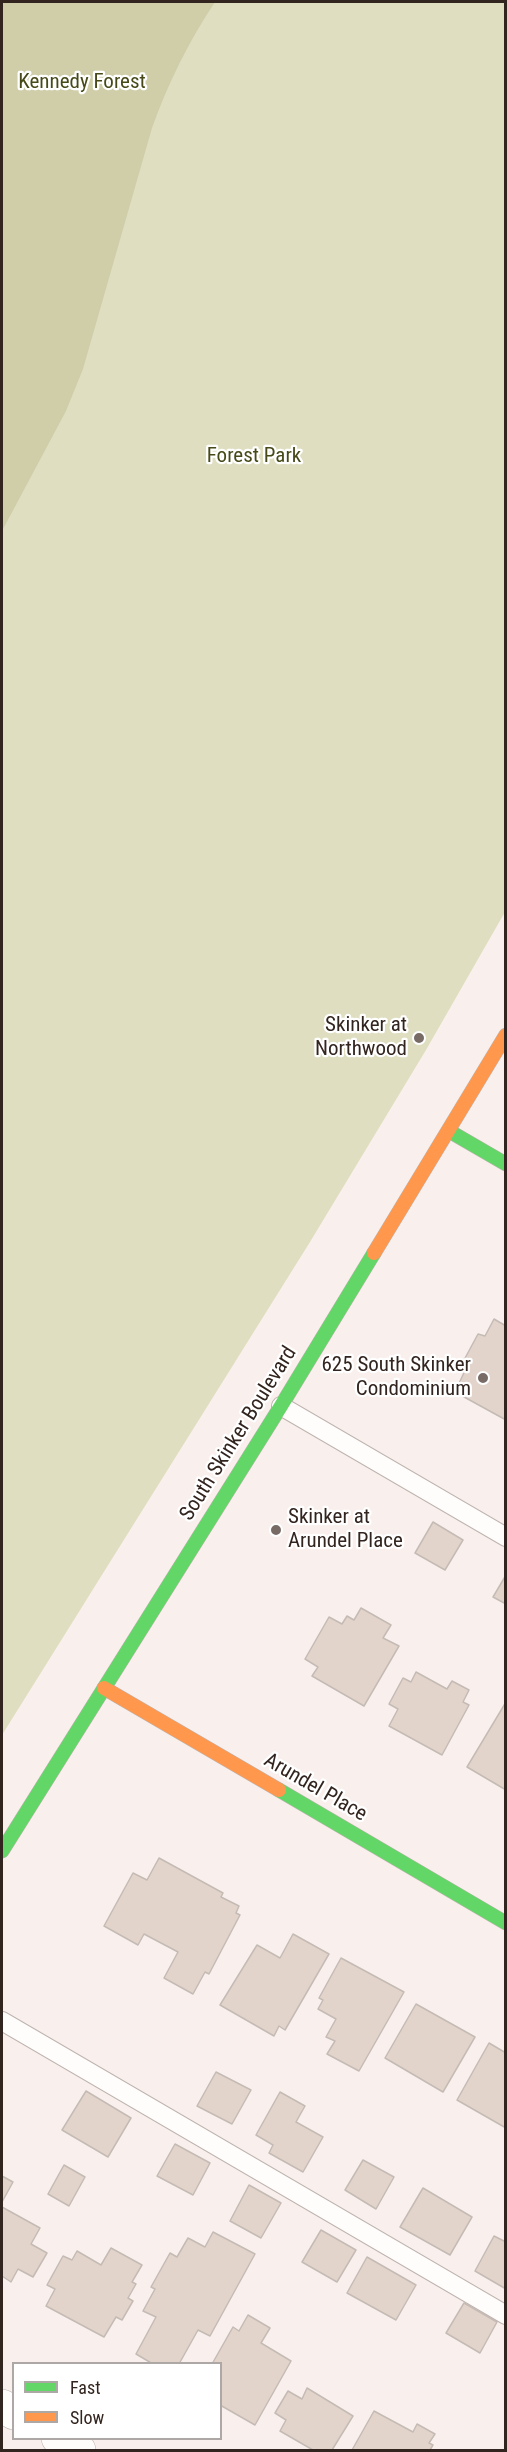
<!DOCTYPE html>
<style>
body{margin:0}
#map{position:relative;width:507px;height:2452px;overflow:hidden;background:#f9f0ed;font-family:"Roboto Condensed",sans-serif}
canvas{display:block}
.frame{position:absolute;inset:0;border:3px solid #32241e;pointer-events:none}
.legend{position:absolute;left:12px;top:2362px;width:210px;height:78px;box-sizing:border-box;background:#fff;border:2px solid #ada7a5;margin:0;padding:8px 10px;list-style:none;font-size:18px;color:#32241e}
.legend li{display:flex;align-items:center;gap:12px;height:30px}
.legend b{width:30px;border:2px solid #ada7a5}
</style>
<div id="map">
<canvas width="507" height="2452"></canvas>
<div class="frame"></div>
<ul class="legend">
<li><b style="height:8px;background:#63d668"></b>Fast</li>
<li><b style="height:8px;background:#ff974d"></b>Slow</li>
</ul>
</div>
<script>
const ctx = document.querySelector('canvas').getContext('2d');
ctx.lineJoin = 'round';
function paint(path, color) {
  ctx.fillStyle = color;
  ctx.fill(path, 'evenodd');
}
function strokePath(path, color, width, dash) {
  ctx.strokeStyle = color;
  ctx.lineWidth = width;
  ctx.lineCap = dash ? 'butt' : 'round';
  ctx.setLineDash(dash || []);
  ctx.stroke(path);
}
function write(font, color, halo, rows, align = 'center') {
  ctx.font = font + ' "Roboto Condensed",sans-serif';
  ctx.lineWidth = 4.5;
  ctx.setLineDash([]);
  ctx.textBaseline = 'middle';
  ctx.strokeStyle = halo;
  ctx.fillStyle = color;
  for (const [text, x, y, turn = 0] of rows) {
    ctx.save();
    ctx.translate(x, y);
    ctx.rotate((+turn || 0) * Math.PI / 180);
    ctx.textAlign = isNaN(turn) ? turn : align;
    if (halo) ctx.strokeText(text, 0, 0);
    ctx.fillText(text, 0, 0);
    ctx.restore();
  }
}
paint(new Path2D(`
 M2 2H505V912L426 1050 310 1242 2 1735Z`), '#dfdec0');
paint(new Path2D(`
 M2 2H215C189 41 168 83 152 128L83 369 66 411 2 531Z`), '#cfcea9');
const building = new Path2D(`
 M494 1319 506 1326V1420L455 1392 468 1364 464 1360 478 1334 485 1336Z
 M433 1522 463 1540 445 1570 415 1553Z
 M506 1575V1604L493 1597Z
 M361 1608 391 1625 383 1638 399 1646 364 1706 312 1676 318 1667 305 1659 329 1617 342 1624 347 1616 354 1620Z
 M416 1672 447 1689 452 1681 469 1690 463 1702 469 1705 442 1755 389 1726 398 1709 389 1704 403 1678 411 1682Z
 M506 1702V1790L467 1767Z
 M159 1858 223 1893 221 1897 239 1906 236 1913 240 1915 209 1974 205 1972 193 1994 164 1978 178 1952 144 1934 138 1945 104 1926 133 1873 147 1880Z
 M293 1934 329 1954 285 2030 279 2026 274 2036 220 2005 257 1945 280 1958Z
 M341 1958 404 1992 359 2071 327 2054 335 2041 326 2037 336 2019 318 2009 323 2000 319 1998Z
 M416 2004 475 2037 443 2092 385 2058Z
 M489 2043 506 2053V2128L457 2100Z
 M216 2072 251 2090 232 2124 197 2106Z
 M86 2091 131 2118 108 2157 62 2130Z
 M280 2092 305 2106 296 2122 323 2137 303 2172 269 2153 273 2145 256 2135Z
 M175 2144 210 2163 193 2195 157 2176Z
 M363 2160 394 2177 376 2209 345 2190Z
 M64 2165 85 2177 69 2206 48 2194Z
 M2 2176 13 2182 2 2202Z
 M249 2185 281 2203 261 2238 230 2221Z
 M423 2188 472 2217 450 2255 400 2227Z
 M2 2207 40 2228 31 2244 47 2253 33 2277 18 2269 11 2282 2 2276Z
 M321 2230 356 2250 337 2282 302 2262Z
 M213 2232 255 2254 210 2336 198 2330 179 2364H153L136 2354 156 2317 143 2311 155 2289 151 2287 170 2253 177 2257 188 2238 205 2247Z
 M494 2236 506 2242V2289L475 2271Z
 M111 2248 142 2265 132 2282 136 2284 128 2298 133 2301 122 2320 116 2317 104 2337 46 2306 55 2289 47 2285 63 2256 72 2260 77 2251 101 2265Z
 M367 2257 416 2285 396 2320 347 2293Z
 M464 2303 497 2322 480 2353 446 2333Z
 M248 2315 270 2328 261 2343 291 2361 255 2425 220 2405V2364H212L233 2327 239 2331Z
 M307 2388 353 2416 332 2450H313L280 2431 286 2420 275 2413 288 2391 302 2399Z
 M374 2411 413 2432 417 2424 435 2434 429 2443 433 2445 430 2450H352Z`);
paint(building, '#e3d4cb');
strokePath(building, '#c5bbb5', 1.5);
const lane = new Path2D(`
 M281 1406 506 1537
 M2 2021 506 2315`);
const street = new Path2D(`
 M2 2406 14 2413
 M58 2438 79 2450`);
const fast = new Path2D(`
 M449 1131 506 1164
 M279 1790 506 1923
 M2 1851 281 1406 374 1253`);
const slow = new Path2D(`
 M374 1253 506 1035
 M104 1688 279 1790`);
strokePath(lane, '#bfb4af', 20);
strokePath(street, '#bfb4af', 34);
strokePath(fast, '#bfb4af', 15);
strokePath(slow, '#bfb4af', 15);
strokePath(lane, '#fefdfc', 18);
strokePath(street, '#fefdfc', 33);
strokePath(fast, '#63d668', 14);
strokePath(slow, '#ff974d', 14);
for (const [x, y, r, color] of [
 [419,1038,6,"#786b66"],
 [483,1378,6,"#786b66"],
 [276,1530,6,"#786b66"]
]) {
  const dot = new Path2D();
  dot.arc(x, y, r, 0, 2 * Math.PI);
  ctx.fillStyle = color;
  ctx.fill(dot);
  strokePath(dot, '#fff', 2);
}
write('21px', '#474a18', '#fff', [
 ["Kennedy Forest",82,83],
 ["Forest Park",254,457]
]);
write('21px', '#32241e', '#fff', [
 ["Skinker at",407,1026],
 ["Northwood",407,1050],
 ["625 South Skinker",471,1366],
 ["Condominium",471,1390],
 ["Skinker at",288,1518,"left"],
 ["Arundel Place",288,1542,"left"]
], 'right');
write('21px', '#32241e', '#fff', [
 ["South Skinker Boulevard",239,1434,-58],
 ["Arundel Place",315,1788,30]
]);
</script>
